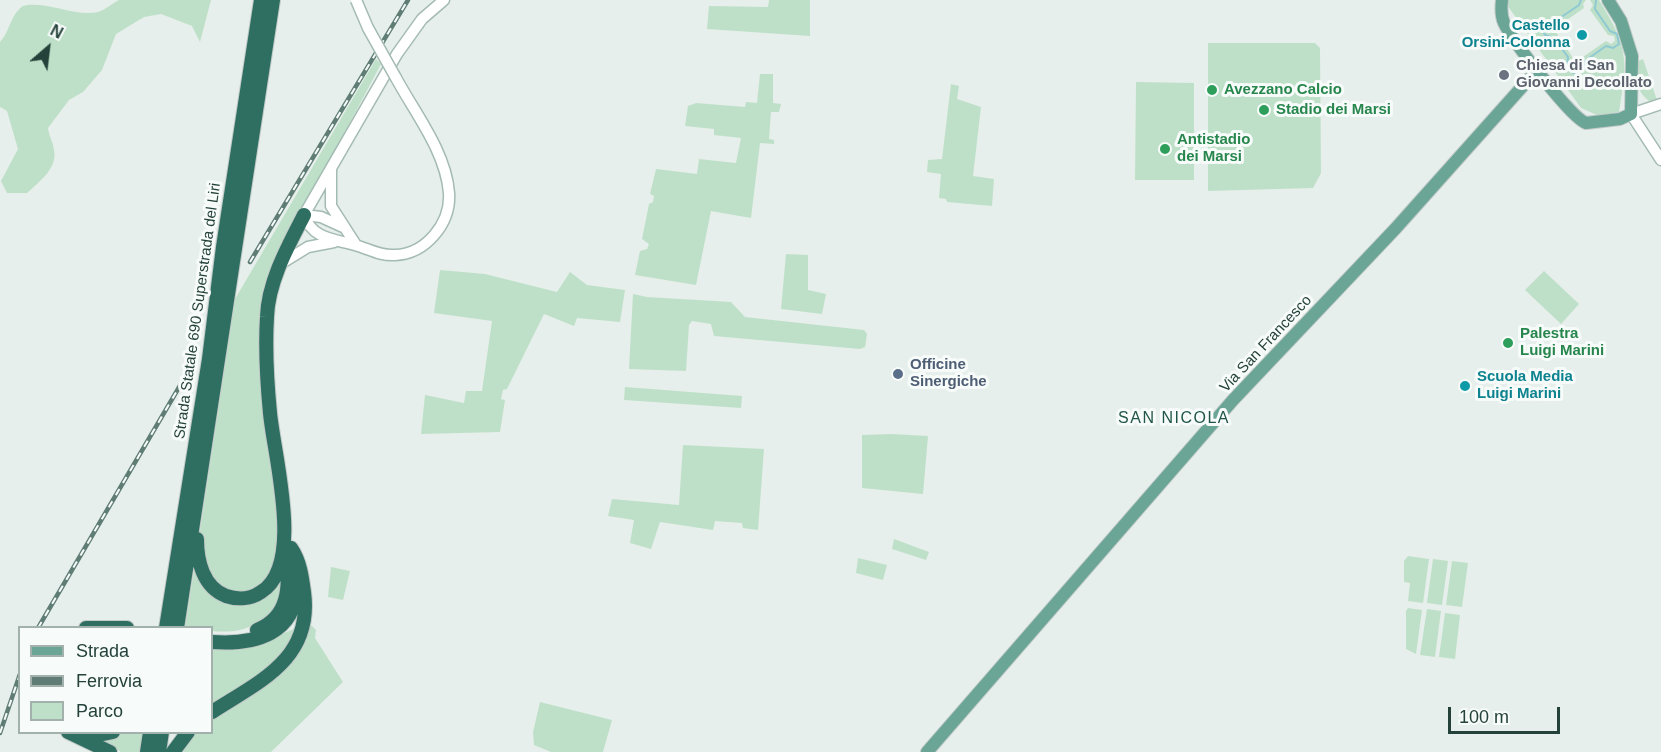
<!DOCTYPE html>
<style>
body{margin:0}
#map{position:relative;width:1661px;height:752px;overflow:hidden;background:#e6efeb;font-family:Helvetica,sans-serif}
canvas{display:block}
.legend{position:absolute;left:18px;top:626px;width:195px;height:108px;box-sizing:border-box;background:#f7fbf9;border:2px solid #a3b1ad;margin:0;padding:8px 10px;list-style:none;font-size:18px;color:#24423a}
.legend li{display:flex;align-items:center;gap:12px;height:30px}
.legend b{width:30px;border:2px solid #a3b1ad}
.north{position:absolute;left:18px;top:18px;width:60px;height:60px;-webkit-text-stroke:4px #f7fbf9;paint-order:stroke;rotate:28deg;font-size:16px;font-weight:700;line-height:24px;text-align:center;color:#24423a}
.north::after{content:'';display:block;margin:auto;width:21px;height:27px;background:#24423a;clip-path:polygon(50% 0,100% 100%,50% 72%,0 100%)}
.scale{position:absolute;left:1448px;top:707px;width:112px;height:27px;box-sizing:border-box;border:3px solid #24423a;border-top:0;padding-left:8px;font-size:18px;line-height:21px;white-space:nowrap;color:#24423a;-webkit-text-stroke:4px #f7fbf9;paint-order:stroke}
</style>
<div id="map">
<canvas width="1661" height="752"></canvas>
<ul class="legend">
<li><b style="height:8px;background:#6aa596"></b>Strada</li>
<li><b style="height:8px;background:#5f7d75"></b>Ferrovia</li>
<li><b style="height:16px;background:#bfe0c8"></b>Parco</li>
</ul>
<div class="north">N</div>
<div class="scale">100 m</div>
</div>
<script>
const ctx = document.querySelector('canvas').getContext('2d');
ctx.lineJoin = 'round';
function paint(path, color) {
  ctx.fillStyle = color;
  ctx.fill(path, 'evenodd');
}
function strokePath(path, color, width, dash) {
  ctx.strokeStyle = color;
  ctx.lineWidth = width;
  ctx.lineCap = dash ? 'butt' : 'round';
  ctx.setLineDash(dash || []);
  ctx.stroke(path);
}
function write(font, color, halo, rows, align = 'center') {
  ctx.font = font + ' Helvetica,sans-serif';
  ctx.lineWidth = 6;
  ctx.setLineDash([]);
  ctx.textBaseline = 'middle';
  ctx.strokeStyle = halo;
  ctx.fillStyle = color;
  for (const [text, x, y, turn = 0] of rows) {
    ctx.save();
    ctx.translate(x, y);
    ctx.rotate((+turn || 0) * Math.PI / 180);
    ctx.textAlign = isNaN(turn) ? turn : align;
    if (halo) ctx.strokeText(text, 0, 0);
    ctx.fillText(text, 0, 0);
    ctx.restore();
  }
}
paint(new Path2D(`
 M119 0H211L200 42 192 26 161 14 144 17 116 34 102 70 83 92 69 100 48 128C49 136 53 142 54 150 58 168 39 182 27 193H7L1 181 18 149 7 111 0 107V42C10 32 10 15 23 6 44 0 75 17 98 12 105 10 113 3 119 0Z
 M769 0H810V36L707 29 709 6 768 7Z
 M1507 0H1586L1583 4 1584 8 1557 27 1553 23 1548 27 1550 33 1556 32 1573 58 1570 65 1576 69 1581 66 1580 59 1606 41 1611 44 1615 41 1614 36 1608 35 1590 10 1593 5 1590 0H1599C1628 47 1628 58 1619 112L1597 115 1581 108 1507 5Z
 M1208 43H1315L1320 48 1321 173 1313 188 1208 191Z
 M376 59 381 64 275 264 262 358 280 545 277 569 253 591C211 596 201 567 200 531L235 299Z
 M1643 59 1657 100 1651 102C1634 92 1638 77 1638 61Z
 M760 74H773V103L781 104 779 112H771L769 139 774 140V144L760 143 751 218 711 211 696 285 635 275 640 251 647 249 649 244 642 239 649 204 653 202 654 196 650 194 656 169 697 174 699 159 736 163 741 138 714 135V129L685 126 688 106 696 103 745 107 746 102 757 103Z
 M1136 82 1194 83V180H1135Z
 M951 84 959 86 957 99 981 107 973 176 994 179 992 206 947 202 946 199 939 198 941 174 927 172 928 160 942 159Z
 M786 254 808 255V290L826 294 822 314 781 309Z
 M440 270 485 274 557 292 570 272 587 285 625 290 620 322 577 318 574 326 544 314 507 389 503 390 501 399 505 400 500 432 421 434 425 395 464 403 466 391H482L492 321 434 313Z
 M1544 271 1579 304 1561 324 1525 290Z
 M633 294 647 297 731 302 745 317 864 330 867 334 865 347 860 349 714 336 711 324 692 321 689 325 686 371 629 369Z
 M625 387 742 396 741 408 624 400Z
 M891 434 928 436 923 494 862 488V435Z
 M683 445 764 449 758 530 743 528 742 523 715 521 713 530 660 522 651 549 630 543 634 520 608 516 612 499 679 505Z
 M894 539 929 552 926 560 892 549Z
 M1408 556 1429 559 1423 603 1408 601 1410 583 1404 582V561Z
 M858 558 887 565 883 580 856 573Z
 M1433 559 1448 561 1442 605 1427 603Z
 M1452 561 1468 563 1462 607 1446 605Z
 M195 564 230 600 284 575 280 607C254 626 244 634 212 631V628H185Z
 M331 567 350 571 343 600 328 597Z
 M1408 608 1422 610 1416 654 1406 649V611Z
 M1427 609 1441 611 1435 657 1420 655Z
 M1445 613 1460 615 1455 659 1439 657Z
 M311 625 316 630 315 638 343 682 271 752H175L190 733 212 732V715L300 649Z
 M294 629H297L284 657 212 707V647L258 643Z
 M540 702 612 720 603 752H551L534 745 533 732Z
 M119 733H143L140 752H121L103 740Z`), '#bfe0c8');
strokePath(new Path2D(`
 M1581 0 1579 5 1557 20 1546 21 1543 31 1545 35 1554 38 1568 57 1567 69 1575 74 1583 71 1585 61 1606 46 1613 48 1619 44 1617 34 1610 31 1595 9 1596 0`), '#8ec9d4', 2);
const secondary = new Path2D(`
 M396 78C415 113 446 152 449 193 451 223 426 254 395 255 380 256 369 249 355 245 334 239 312 239 304 215L397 54 422 19 444 0
 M1661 104 1631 114 1661 160
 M331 169V206L356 245
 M304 215 321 217 343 227
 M282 263 308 247 334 242`);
const primary = new Path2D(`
 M1502 0C1501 8 1501 16 1504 23 1512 40 1571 118 1586 123L1620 119 1631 114 1632 56 1621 21 1608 0
 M927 752 1233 400 1396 228 1538 69`);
const highway = new Path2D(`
 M197 539C197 561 203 587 226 596 238 600 251 599 261 592 305 565 274 457 270 413 267 382 265 349 267 317 268 282 288 246 304 215
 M86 628H127
 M166 628 209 359 223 247 261 0
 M177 628 273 0
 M257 630C290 617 290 585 286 555
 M212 642C255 645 298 634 296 583
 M212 712C260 681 313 659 304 592 302 577 300 561 291 548
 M68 732 110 752
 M84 738 113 732
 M147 752 150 732
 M159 752 162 732
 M173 752 188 732`);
strokePath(secondary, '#a4bbb3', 13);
strokePath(primary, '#c2cac8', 14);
strokePath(highway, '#c2cac8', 16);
strokePath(secondary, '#fff', 10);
strokePath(primary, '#6aa596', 12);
strokePath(highway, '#2f6f62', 14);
const rail = new Path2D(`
 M250 262 408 0
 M38 628 195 360
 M0 733 20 674`);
strokePath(rail, '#5f7d75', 4.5);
strokePath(rail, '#f7fbf9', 2, [7]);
const secondaryBridge = new Path2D(`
 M356 0 368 28 396 78`);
strokePath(secondaryBridge, '#a4bbb3', 13, []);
strokePath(secondaryBridge, '#fff', 10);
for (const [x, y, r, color] of [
 [1582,35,6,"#0f9aa8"],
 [1504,75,6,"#6b7280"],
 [1212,90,6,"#2e9e5b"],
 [1264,110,6,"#2e9e5b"],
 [1165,149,6,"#2e9e5b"],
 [1508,343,6,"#2e9e5b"],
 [898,374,6,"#5c6f8a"],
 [1465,386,6,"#0f9aa8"]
]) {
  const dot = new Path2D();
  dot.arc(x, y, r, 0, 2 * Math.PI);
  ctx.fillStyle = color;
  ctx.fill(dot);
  strokePath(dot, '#f7fbf9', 2);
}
write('bold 15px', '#0d838f', '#f7fbf9', [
 ["Castello",1570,26],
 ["Orsini-Colonna",1570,43],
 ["Scuola Media",1477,377,"left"],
 ["Luigi Marini",1477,394,"left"]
], 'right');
write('bold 15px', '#5b616d', '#f7fbf9', [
 ["Chiesa di San",1516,66],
 ["Giovanni Decollato",1516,83]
], 'left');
write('bold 15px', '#27864d', '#f7fbf9', [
 ["Avezzano Calcio",1224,90],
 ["Stadio dei Marsi",1276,110],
 ["Antistadio",1177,140],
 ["dei Marsi",1177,157],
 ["Palestra",1520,334],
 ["Luigi Marini",1520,351]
], 'left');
write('15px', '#24423a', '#f7fbf9', [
 ["Strada Statale 690 Superstrada del Liri",198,311,-82],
 ["Via San Francesco",1266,344,-47]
]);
write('bold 15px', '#4e5e75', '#f7fbf9', [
 ["Officine",910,365],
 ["Sinergiche",910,382]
], 'left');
ctx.letterSpacing = '1.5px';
write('16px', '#1f5548', '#f7fbf9', [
 ["SAN NICOLA",1174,419]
]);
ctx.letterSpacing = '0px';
</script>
